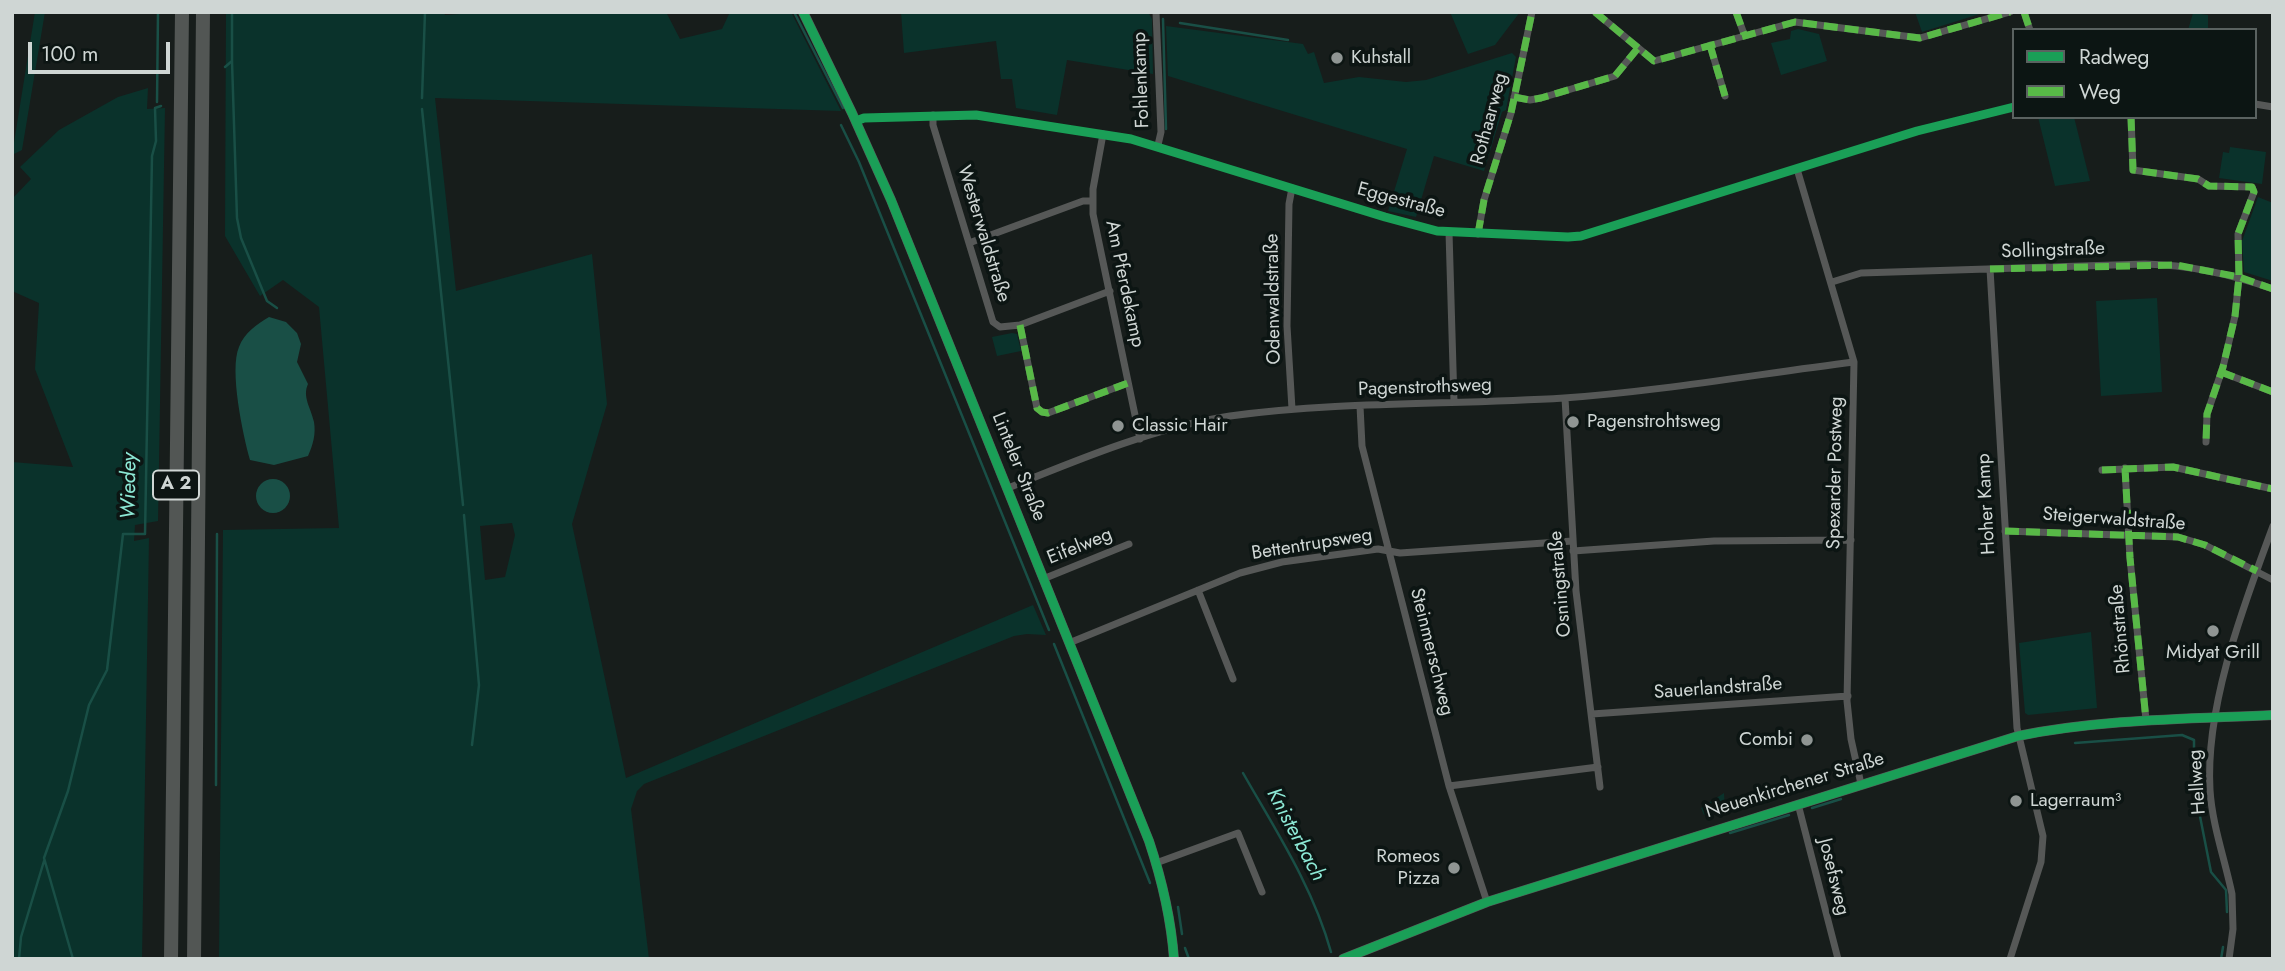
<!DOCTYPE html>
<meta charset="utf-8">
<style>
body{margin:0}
#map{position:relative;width:2285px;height:971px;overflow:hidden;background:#171d1b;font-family:Jost,sans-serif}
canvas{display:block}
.frame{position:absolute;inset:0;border:14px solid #cfd6d4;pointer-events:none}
.legend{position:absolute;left:2012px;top:28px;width:245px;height:91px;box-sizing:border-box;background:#0c1513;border:2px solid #5a6260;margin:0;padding:9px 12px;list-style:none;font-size:21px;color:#cfd6d4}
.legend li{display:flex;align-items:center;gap:14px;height:35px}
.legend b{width:35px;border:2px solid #5a6260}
.scale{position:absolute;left:28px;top:42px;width:142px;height:32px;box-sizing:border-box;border:4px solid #cfd6d4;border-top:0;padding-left:9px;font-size:21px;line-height:24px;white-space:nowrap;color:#cfd6d4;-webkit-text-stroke:5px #0c1513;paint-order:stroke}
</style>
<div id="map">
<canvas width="2285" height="971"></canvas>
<div class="frame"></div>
<ul class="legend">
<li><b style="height:9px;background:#1a9f57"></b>Radweg</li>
<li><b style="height:9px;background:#58b947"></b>Weg</li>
</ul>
<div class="scale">100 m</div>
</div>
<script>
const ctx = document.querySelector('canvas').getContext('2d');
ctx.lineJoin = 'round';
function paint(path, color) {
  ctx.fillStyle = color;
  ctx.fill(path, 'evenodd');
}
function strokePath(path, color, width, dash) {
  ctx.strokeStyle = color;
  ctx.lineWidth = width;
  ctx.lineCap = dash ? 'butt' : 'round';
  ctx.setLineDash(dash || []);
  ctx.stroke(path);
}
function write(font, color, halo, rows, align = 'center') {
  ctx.font = font + ' Jost,sans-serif';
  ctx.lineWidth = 7;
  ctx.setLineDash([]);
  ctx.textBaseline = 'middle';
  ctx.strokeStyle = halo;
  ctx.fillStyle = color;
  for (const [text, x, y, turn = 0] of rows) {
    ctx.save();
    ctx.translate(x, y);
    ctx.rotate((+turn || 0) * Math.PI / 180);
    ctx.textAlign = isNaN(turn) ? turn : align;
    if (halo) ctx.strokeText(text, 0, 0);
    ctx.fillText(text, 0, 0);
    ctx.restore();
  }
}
paint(new Path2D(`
 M35 12H45L22 150 12 155Z
 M226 12H444L445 15 488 12H666L680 39 722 29 730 12H791L841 111 435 98 456 291 592 254 607 404 572 524 626 778 1033 605 1046 635 1027 634 1014 636 644 784 637 791 631 809 649 959H219L223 530 339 528 319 307 283 280 260 296 225 236ZM512 523 515 535 505 577 485 580 480 526Z
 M901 12H1148L1152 19 1153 74 1067 60 1057 115 1016 108 1012 79H1001L996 41 904 53Z
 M1450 12H1520L1495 45 1468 54Z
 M1915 12H1986L1922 32Z
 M2193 13 2208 15V30H2188Z
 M1166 26 1303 44 1308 54 1314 52 1324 83 1359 77 1406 82 1426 80 1512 53 1516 57 1506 110 1502 112 1484 171 1434 156 1416 217 1388 211 1407 149 1168 76Z
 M1798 29 1819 34 1827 61 1781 75 1771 43 1790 39 1791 31Z
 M148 88 147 109 165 108 158 521 135 525 134 541 149 538 142 959H12V462L73 467 35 369 39 303 12 291V199L31 179 20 167 59 130 118 97Z
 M2038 117H2074L2090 181 2055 186Z
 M2230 147 2266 152 2262 184 2219 178 2223 152 2229 153Z
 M2258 197 2273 203V281L2244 272 2242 241Z
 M2157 298 2162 392 2101 396 2096 301Z
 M1012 333 1017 334 1021 351 997 356 992 337Z
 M2091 632 2097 708 2028 715 2025 713 2019 643Z
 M1724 793 1725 809 1704 815 1701 808Z`), '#0a322b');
paint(new Path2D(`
 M269 317 286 322 297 333 301 344 297 362 308 384C302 397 311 408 314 422 316 434 313 445 308 456L274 465 250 460C243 435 229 370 239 347 244 333 257 324 269 317Z
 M256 496a17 17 0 1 1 34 0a17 17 0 1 1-34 0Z`), '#194f46');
strokePath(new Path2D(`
 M794 12 843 108
 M1163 19 1166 129
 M1180 23 1288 40
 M232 61 237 218 241 238 267 301 277 308
 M225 67 232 61V12
 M422 98 425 12
 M157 102 158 12
 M422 109 463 505
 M841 125 859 162 1049 630
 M464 515 479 685 472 745
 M1054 644 1150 883
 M2075 743 2182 735 2194 740V786L2211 872 2226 890 2227 912
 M1243 773C1276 831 1313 887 1331 952
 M216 785 217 534
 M1812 808 1841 799
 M1730 833 1789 815
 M1178 907 1182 934
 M1185 948 1189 959
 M19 959 21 937 44 861
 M73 959 44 858 68 791 89 705 107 670 123 534H145L152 156 156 141 155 108 161 106
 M2221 959 2223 947`), '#194f46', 2.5);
strokePath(new Path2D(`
 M1156 12 1161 132 1158 145
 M1595 12 1654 61 1795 22 1920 38 2010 12
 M1736 12 1744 34
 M2024 12 2030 30
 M1710 45 1725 96
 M1514 97 1530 100 1541 98 1615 76 1638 48
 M2255 104 2273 107
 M933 115V125L993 322 1000 327 1020 325 1110 291
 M2131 117 2133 170 2198 179 2209 186 2252 187 2254 192 2238 234 2239 277 2235 316 2223 367 2207 414 2206 442
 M856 121 864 118 976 115 1131 139 1385 217 1437 231 1568 237 1581 236 1917 131 2014 107
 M1103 134 1093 189V214L1140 439
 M1797 169 1854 362 1847 701 1851 739 1861 784
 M1292 188 1289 204 1287 326 1292 409
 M1449 232 1454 402
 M1478 234 1484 200 1511 113 1532 12
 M969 243 1083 201H1092
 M1990 269 2017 728 2043 836 2041 862 2010 959
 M1832 282 1861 273 2145 264C2189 265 2231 274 2273 289
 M1020 325 1037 408 1042 412 1048 413 1128 383
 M2221 372 2273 392
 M1565 398 1576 591 1600 787
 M1360 406 1362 446 1449 786 1487 902
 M2125 468 2130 558 2146 720
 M2102 470 2173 467 2273 489
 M1008 488C1077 460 1156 427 1230 416 1340 401 1453 405 1564 398 1661 391 1758 374 1854 362
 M2005 531 2178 537 2205 545 2273 580
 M1573 551 1714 541 1851 540
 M1043 579 1129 544
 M1198 590 1233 679
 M1069 643 1240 573 1282 562 1378 549 1400 553 1573 541
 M1592 714 1848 696
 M1449 786 1598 767
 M1798 804 1838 959
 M1156 863 1238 833 1262 892
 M2229 959 2233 929 2232 894C2225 860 2212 824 2210 790 2205 705 2244 605 2273 526`), '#565857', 7);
strokePath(new Path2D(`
 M803 12 852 113 891 200 1149 841C1162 880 1171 918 1174 959
 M1343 959 1487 902 2018 736C2102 719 2188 719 2273 715`), '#585a59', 10);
strokePath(new Path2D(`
 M171 959 182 12
 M194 959 203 12`), '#525654', 14);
strokePath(new Path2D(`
 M1595 12 1654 61 1795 22 1920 38 2010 12
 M1736 12 1744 34
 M2024 12 2030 30
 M1710 45 1725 96
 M1514 97 1530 100 1541 98 1615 76 1638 48
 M2131 117 2133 170 2198 179 2209 186 2252 187 2254 192 2238 234 2239 277 2235 316 2223 367 2207 414 2206 442
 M1478 234 1484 200 1511 113 1532 12
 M1990 269 2176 265 2239 277 2273 289
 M1020 325 1037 408 1042 412 1048 413 1128 383
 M2221 372 2273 392
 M2125 468 2130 558 2146 720
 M2102 470 2173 467 2273 489
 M2005 531 2178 537 2205 545 2257 571`), '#58b947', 7, [14, 7]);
strokePath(new Path2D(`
 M803 12 852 113 891 200 1149 841C1162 880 1171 918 1174 959
 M856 121 864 118 976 115 1131 139 1385 217 1437 231 1568 237 1581 236 1917 131 2014 107
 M1343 959 1487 902 2018 736C2102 719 2188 719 2273 715`), '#1a9f57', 9);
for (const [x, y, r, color] of [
 [1337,58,7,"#8f9593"],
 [1573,422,7,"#8f9593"],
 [1118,426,7,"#8f9593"],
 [2213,631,7,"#8f9593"],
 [1807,740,7,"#8f9593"],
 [2016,801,7,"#8f9593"],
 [1454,868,7,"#8f9593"]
]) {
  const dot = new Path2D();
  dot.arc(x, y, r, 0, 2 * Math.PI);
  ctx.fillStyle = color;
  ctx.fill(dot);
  strokePath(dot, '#0c1513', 2.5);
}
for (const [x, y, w] of [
 [176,485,46]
]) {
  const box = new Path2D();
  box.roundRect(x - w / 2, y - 14.5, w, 29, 5);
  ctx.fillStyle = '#0c1513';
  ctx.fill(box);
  strokePath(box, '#cfd6d4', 2);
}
write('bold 18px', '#cfd6d4', null, [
 ["A 2",176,485]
]);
write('19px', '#cfd6d4', '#0c1513', [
 ["Kuhstall",1351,58],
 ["Pagenstrohtsweg",1587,422],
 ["Classic Hair",1132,426],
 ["Midyat Grill",2213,653,"center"],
 ["Combi",1793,740,"right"],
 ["Lagerraum³",2030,801],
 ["Romeos",1440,857,"right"],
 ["Pizza",1440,879,"right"]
], 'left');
write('19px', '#cfd6d4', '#0c1513', [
 ["Fohlenkamp",1142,80,-92],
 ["Rothaarweg",1490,119,-75],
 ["Eggestraße",1401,201,15],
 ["Westerwaldstraße",983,234,73],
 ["Sollingstraße",2053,251,-2],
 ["Am Pferdekamp",1124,284,78],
 ["Odenwaldstraße",1274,299,-91],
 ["Pagenstrothsweg",1425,388,-2],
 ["Linteler Straße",1018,467,68],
 ["Spexarder Postweg",1836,473,-89],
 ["Hoher Kamp",1987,504,-93],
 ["Steigerwaldstraße",2114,520,4],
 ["Bettentrupsweg",1312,545,-9],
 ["Eifelweg",1080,547,-22],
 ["Osningstraße",1561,584,-95],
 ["Rhönstraße",2121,629,-95],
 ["Steinmerschweg",1431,652,76],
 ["Sauerlandstraße",1718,689,-4],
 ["Hellweg",2198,782,-94],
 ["Neuenkirchener Straße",1795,786,-17],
 ["Josefsweg",1833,877,76]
]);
write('italic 21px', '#8de9d6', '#0c1513', [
 ["Wiedey",130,486,-89],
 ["Knisterbach",1295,835,62]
]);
</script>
